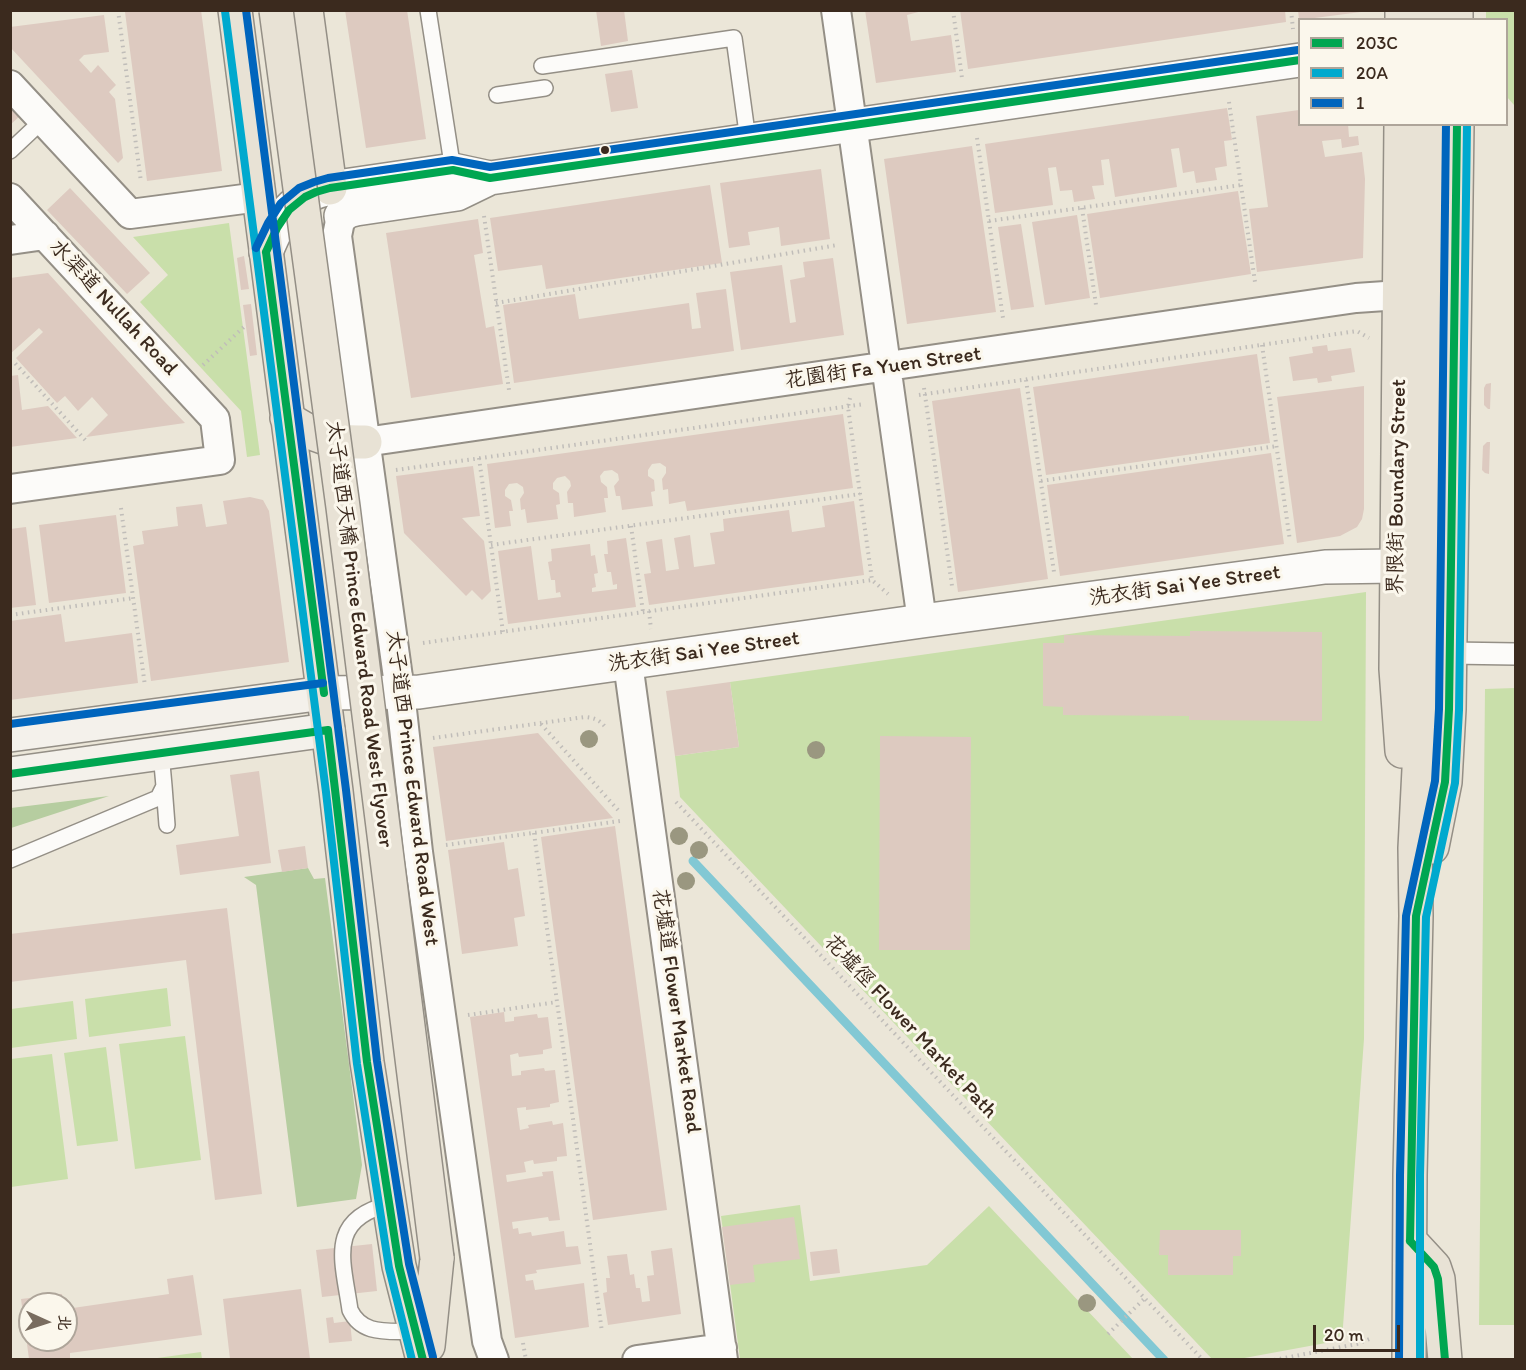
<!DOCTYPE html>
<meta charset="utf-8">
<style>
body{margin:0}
#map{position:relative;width:1526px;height:1370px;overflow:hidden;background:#ebe6d8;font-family:Itim,"LXGW WenKai TC",sans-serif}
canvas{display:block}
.frame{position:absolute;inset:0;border:12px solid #3b2a1e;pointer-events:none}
.legend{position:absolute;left:1298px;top:18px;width:210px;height:108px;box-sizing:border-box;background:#fbf7ec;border:2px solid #aea59a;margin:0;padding:8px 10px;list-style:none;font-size:18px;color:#3b2a1e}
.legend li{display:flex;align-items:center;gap:12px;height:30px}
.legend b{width:30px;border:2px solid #aea59a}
.north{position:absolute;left:18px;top:1292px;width:60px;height:60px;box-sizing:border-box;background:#fbf7ec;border:2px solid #aea59a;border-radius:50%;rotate:93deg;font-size:16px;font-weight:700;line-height:24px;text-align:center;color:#3b2a1e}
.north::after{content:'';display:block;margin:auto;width:21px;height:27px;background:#796c5f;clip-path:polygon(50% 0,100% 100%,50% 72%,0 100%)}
.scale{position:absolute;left:1313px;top:1325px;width:87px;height:27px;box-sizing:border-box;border:3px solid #3b2a1e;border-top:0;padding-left:8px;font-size:18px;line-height:21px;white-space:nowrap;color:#3b2a1e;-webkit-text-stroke:4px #fbf7ec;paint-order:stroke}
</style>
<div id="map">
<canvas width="1526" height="1370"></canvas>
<div class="frame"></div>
<ul class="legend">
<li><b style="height:8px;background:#00a651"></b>203C</li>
<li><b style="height:8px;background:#00a9ce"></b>20A</li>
<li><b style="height:8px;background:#0065bd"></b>1</li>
</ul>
<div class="north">北</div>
<div class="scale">20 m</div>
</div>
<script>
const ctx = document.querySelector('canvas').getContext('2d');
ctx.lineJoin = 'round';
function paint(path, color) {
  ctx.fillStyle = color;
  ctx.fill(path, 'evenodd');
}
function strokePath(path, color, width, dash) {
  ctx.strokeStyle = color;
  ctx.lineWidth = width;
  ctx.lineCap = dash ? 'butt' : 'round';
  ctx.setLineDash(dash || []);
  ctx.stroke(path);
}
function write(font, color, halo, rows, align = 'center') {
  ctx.font = font + ' Itim,"LXGW WenKai TC",sans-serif';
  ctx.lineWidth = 6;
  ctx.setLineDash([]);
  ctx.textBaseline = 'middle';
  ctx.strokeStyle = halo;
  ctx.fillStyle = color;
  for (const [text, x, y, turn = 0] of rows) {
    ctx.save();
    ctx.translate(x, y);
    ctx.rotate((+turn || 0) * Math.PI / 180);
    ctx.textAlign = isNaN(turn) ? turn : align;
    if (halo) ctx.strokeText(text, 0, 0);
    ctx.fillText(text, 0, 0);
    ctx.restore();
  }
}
paint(new Path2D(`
 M1486 11H1515V574L1514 105 1507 97 1506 20 1486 19Z
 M229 223 260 455 247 457 241 411 140 302 168 275 133 237Z
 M1366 592 1364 1039 1342 1340 1239 1359H1212L680 797 675 756 739 747 730 682Z
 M1515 688V1325H1479L1485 689Z
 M167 988 171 1026 89 1037 85 999Z
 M73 1001 77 1039 11 1048V1009Z
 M185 1036 201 1160 135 1169 119 1044Z
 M106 1047 118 1141 77 1146 64 1053Z
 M52 1054 68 1179 11 1187V1059Z
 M800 1205 810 1281 927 1265 989 1206 1133 1359H740L721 1216Z
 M201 1352 202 1359H150Z`), '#c9dfaa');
paint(new Path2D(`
 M109 796 11 828V808Z
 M308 868 314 879 325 878 362 1165 356 1199 297 1207 256 885 244 877Z`), '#b6cda0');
strokePath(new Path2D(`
 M693 861 1164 1360`), '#82c8d4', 9);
paint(new Path2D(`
 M136 10H201L222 171 147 181 125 12Z
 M345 10H407L426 139 366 148Z
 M596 10H624L628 41 601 46Z
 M865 10H926L907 15 911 41 951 35 956 72 876 83Z
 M960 10H1285L1286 22 968 69Z
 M1298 10H1361V12L1299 20Z
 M104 15 109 52 84 55 79 60 91 73 98 65 116 85 109 92 115 99 123 158 118 163 10 47V27Z
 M632 70 638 108 611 112 605 74Z
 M10 104 21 115 10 125Z
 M1227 108 1232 140 1224 141 1227 166 1215 168 1217 180 1196 183 1194 171 1183 173 1179 148 1171 149 1177 187 1115 197 1109 159 1101 160 1104 185 1092 186 1095 199 1074 202 1072 190 1060 191 1056 167 1048 168 1053 205 995 213 985 144Z
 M1299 110V124H1348L1349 137 1358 136 1359 145 1342 148 1341 139 1322 141 1325 157 1362 152 1365 179 1363 258 1257 272 1249 209 1268 207 1256 116Z
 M972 146 996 312 907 324 884 159Z
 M821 169 830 239 781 246 779 227 748 232 750 245 729 248 720 183Z
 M710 185 722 263 546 289 542 265 498 271 490 218Z
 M70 188 150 273 127 294 47 210Z
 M1238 191 1251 274 1100 298 1087 214Z
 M1077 215 1090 298 1045 305 1032 222Z
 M478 219 483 253 474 255 486 328 494 326 503 384 411 398 386 233Z
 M1021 224 1034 307 1011 310 998 227Z
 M244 256 249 289 241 290 237 258Z
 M833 258 844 335 741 350 730 272 782 265 790 323 796 322 790 280 805 277 803 262Z
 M48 273 164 401 185 423 86 437 108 415 92 397 78 411 65 396 57 403 16 358 43 332 39 328 10 354V278Z
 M726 289 734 351 514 383 503 305 575 294 579 319 689 303 692 329 701 328 696 293Z
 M251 304 257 355 250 356 243 305Z
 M1327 345 1328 351 1351 348 1355 372 1331 376 1332 381 1318 383 1317 378 1293 381 1289 357 1313 353 1312 347Z
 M1257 354 1270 443 1046 475 1033 387Z
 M18 375 22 410 48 406 77 438 10 447V376Z
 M1491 383 1490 409H1488L1484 405V388L1486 384Z
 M1364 386V509L1362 519 1357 527 1340 536 1297 543 1277 397Z
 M1020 388 1048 579 958 592 932 401Z
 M843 414 853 488 687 511 685 501 669 504 668 489 663 490 662 479 666 473V467L660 463 652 464 648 470V476L654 480 655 491 651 492 653 506 622 510 620 496H616L614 486 619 480 618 474 612 470 604 471 600 476 601 482 607 487 608 498H604L606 512 574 517 573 503H568L567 492 571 486 570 481 565 476 557 478 553 483V489L559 493 560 504 556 505 558 519 527 523 525 509 521 510 520 499 524 493 523 487 517 483 509 484 505 490V496L511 500 513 511H509L511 526 495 528 487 464Z
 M1487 442H1490L1489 474 1485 473 1482 470 1483 446Z
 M1271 453 1284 544 1060 576 1047 485Z
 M473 466 480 516 462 518 484 541 491 591 482 600 472 590 466 596 404 533 396 476Z
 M250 497 263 500 269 511 289 662 151 681 133 546 144 544 142 531 178 526 176 507 202 504 206 527 227 524 223 501Z
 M854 501 864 575 649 605 644 574 651 573 646 542 662 539 666 571 679 569 674 538 690 535 694 567 715 564 710 533 724 531 723 519 789 510 792 532 825 527 822 506Z
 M116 515 126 593 49 603 39 525Z
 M26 527 36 605 10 608V529Z
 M626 538 636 607 508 624 498 551 531 546 538 600 561 597 560 592 556 593 555 580H551L548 562 552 561 551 549 590 544 591 556 595 555 598 573 594 574 596 587 592 588V592L617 589V584L613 585 611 572H607L604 554H608L607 541Z
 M61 614 65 642 132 633 138 683 10 700V621Z
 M1190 631 1322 632V721L1189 720V716L1063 715V707L1043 706V643H1064V635L1190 636Z
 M730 682 739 747 675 756 666 691Z
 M538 733 613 818 446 841 433 747Z
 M880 736 971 737 970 950H879Z
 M259 771 271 863 180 875 176 845 239 836 230 775Z
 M615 826 667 1210 593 1220 541 837Z
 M504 842 508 870 518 868 525 916 514 918 518 946 462 954 448 850Z
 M305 846 308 868 282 872 278 850Z
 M227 908 262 1194 215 1200 186 960 10 982V934Z
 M504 1012 505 1022 514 1021V1017L537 1014 538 1018 548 1017 552 1048 543 1050V1054L519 1057 518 1053 510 1055 512 1076 521 1075V1071L544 1068 545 1071 555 1070 559 1102 550 1104V1107L526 1110V1107L517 1108 520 1130 529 1128 528 1125 552 1121 553 1125 563 1123 567 1156 557 1157V1161L534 1164 533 1160 524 1162 526 1172 506 1175 507 1182 543 1176 542 1172 553 1171 560 1220 549 1221 548 1217 512 1222 513 1229 518 1228 519 1234 531 1232 532 1236 564 1231 566 1247 578 1246 581 1264 536 1270 537 1273 525 1275 526 1281 533 1280 535 1290 584 1283 589 1327 515 1338 470 1017Z
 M794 1217 800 1259 753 1265 755 1282 730 1285 722 1227Z
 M1160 1230H1241V1256H1233V1275H1168V1255H1159Z
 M372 1244 377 1291 322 1297 316 1250Z
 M672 1248 681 1314 608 1325 603 1293 607 1292 606 1278H610L607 1256 627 1254 630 1275 634 1274 636 1288H640L642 1302 650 1301 647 1276 654 1275 651 1251Z
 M837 1249 840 1273 813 1276 810 1252Z
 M193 1275 202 1335 70 1353V1359H29L21 1299 62 1294 63 1304H30V1340H66V1309L169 1294 167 1279Z
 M301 1289 310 1359H230L223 1299Z
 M333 1317 334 1323 350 1321 352 1341 329 1343 326 1318Z`), '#ddcac0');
const service = new Path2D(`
 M428 10 453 170
 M542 66 734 38 748 140
 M497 95 545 88
 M10 151 43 120
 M164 786 167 825
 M10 860 158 798 164 786 161 753
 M390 1204C326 1219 343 1261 350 1310 363 1337 390 1330 416 1332`);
const pedestrian = new Path2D(`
 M1450 653 1516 654`);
const minor = new Path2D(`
 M836 10 922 621
 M10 85 130 214 259 197
 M10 198 215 419 220 460 10 489
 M341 216 337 236 400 692 418 852 487 1341 494 1360
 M10 240 45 235
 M365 442 1356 298 1400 295
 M628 663 723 1360
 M637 1360 722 1348`);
const tertiary = new Path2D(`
 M341 216 348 211 356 209 457 194 490 178
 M266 252C281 216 290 197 330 188L453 170 490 178 1300 60
 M324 693 419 692 922 621 1325 567 1396 566`);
const secondary = new Path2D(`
 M10 735 324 693
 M10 774 328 730`);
const primary = new Path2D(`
 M235 10 336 791 367 1062 399 1266 423 1360
 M306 10 330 188
 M1427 10V20
 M1456 10V20
 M1402 20V10
 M1401 124 1396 669 1402 751
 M287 418C314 437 333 443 365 442
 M1432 847 1445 782 1449 709 1457 124
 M1410 1241 1434 1267 1438 1279 1445 1360
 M428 1346 437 1258
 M1409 1360 1410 1175 1416 916 1415 848 1422 710 1427 124`);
strokePath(service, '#948f86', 18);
strokePath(pedestrian, '#948f86', 24);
strokePath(minor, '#948f86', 32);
strokePath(tertiary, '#948f86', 36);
strokePath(secondary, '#948f86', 36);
strokePath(primary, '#948f86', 36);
strokePath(new Path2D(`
 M118 10 141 182
 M953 10 962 78
 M1291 10 1293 29
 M1229 102 1255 282
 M977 138 1003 318
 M1082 208 1096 305
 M484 216 509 390
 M989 221 1241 185
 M496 303 837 245
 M1262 345 1290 541
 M10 362H14L88 443
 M203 365 246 325
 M1026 380 1054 572
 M924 388 952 586
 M919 395 1357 331 1369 338
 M850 398 848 407 872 580 888 594
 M479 458 503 632
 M396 470 864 404
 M1041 481 1277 446
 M121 508 145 686
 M631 526 643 612
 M491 545 860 494
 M649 611 651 629
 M10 615 134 598
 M423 643 872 580
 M541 724 618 810
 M433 738 585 717C595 718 600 720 606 728
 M676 802 1203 1360
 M534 833 602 1332
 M446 845 620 821
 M468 1015 557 1002
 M1108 1334 1145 1298
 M523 1343 526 1360
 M1274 1360 1357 1344 1372 1338`), '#c0bdb9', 4, [1.5, 4.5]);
strokePath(service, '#fcfbf9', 15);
strokePath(pedestrian, '#fcfbf9', 21);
strokePath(minor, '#fcfbf9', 28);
strokePath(tertiary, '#fcfbf9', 33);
strokePath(secondary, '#f4f1eb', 33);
strokePath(primary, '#e8e2d5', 33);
const primaryBridge = new Path2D(`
 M276 10 343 507 437 1258`);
strokePath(primaryBridge, '#948f86', 36, []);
strokePath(primaryBridge, '#e8e2d5', 33);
strokePath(new Path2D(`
 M266 252 277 228 289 210 305 197 316 192 330 188 453 170 490 178 1300 60
 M266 252 324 693
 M10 774 328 730 367 1062 399 1266 423 1360
 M1410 1241 1416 916 1445 782 1449 709 1457 124
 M1410 1241 1434 1267 1438 1279 1445 1360`), '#00a651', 8);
strokePath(new Path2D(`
 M225 11 326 792 357 1064 389 1268 412 1360
 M1420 1360V1175L1426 917 1455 783 1459 710 1467 124`), '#00a9ce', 8);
strokePath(new Path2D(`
 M246 10 346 790 377 1061 409 1264 433 1357
 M256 248 268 223 281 203 299 188 314 182 328 178 452 160 490 167 1298 50
 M10 724 323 683
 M1399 1360 1400 1175 1406 916 1435 781 1439 709 1446 124`), '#0065bd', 8);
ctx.fillStyle = '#9a9780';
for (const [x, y] of [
 [589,739],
 [816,750],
 [679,836],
 [699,850],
 [686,881],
 [1087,1303]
]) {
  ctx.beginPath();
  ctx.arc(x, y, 9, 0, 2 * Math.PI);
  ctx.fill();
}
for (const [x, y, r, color] of [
 [605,150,5,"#3b2a1e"]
]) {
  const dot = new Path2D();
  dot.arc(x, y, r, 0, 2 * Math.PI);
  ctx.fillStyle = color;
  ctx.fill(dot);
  strokePath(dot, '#fbf7ec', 2);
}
write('21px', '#3b2a1e', '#fbf7ec', [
 ["水渠道 Nullah Road",113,308,47],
 ["花園街 Fa Yuen Street",883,368,-8],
 ["界限街 Boundary Street",1398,487,-89],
 ["洗衣街 Sai Yee Street",1185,586,-8],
 ["太子道西天橋 Prince Edward Road West Flyover",359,634,83],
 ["洗衣街 Sai Yee Street",704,652,-8],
 ["太子道西 Prince Edward Road West",412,788,83],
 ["花墟道 Flower Market Road",676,1011,82],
 ["花墟徑 Flower Market Path",910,1027,47]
]);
</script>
